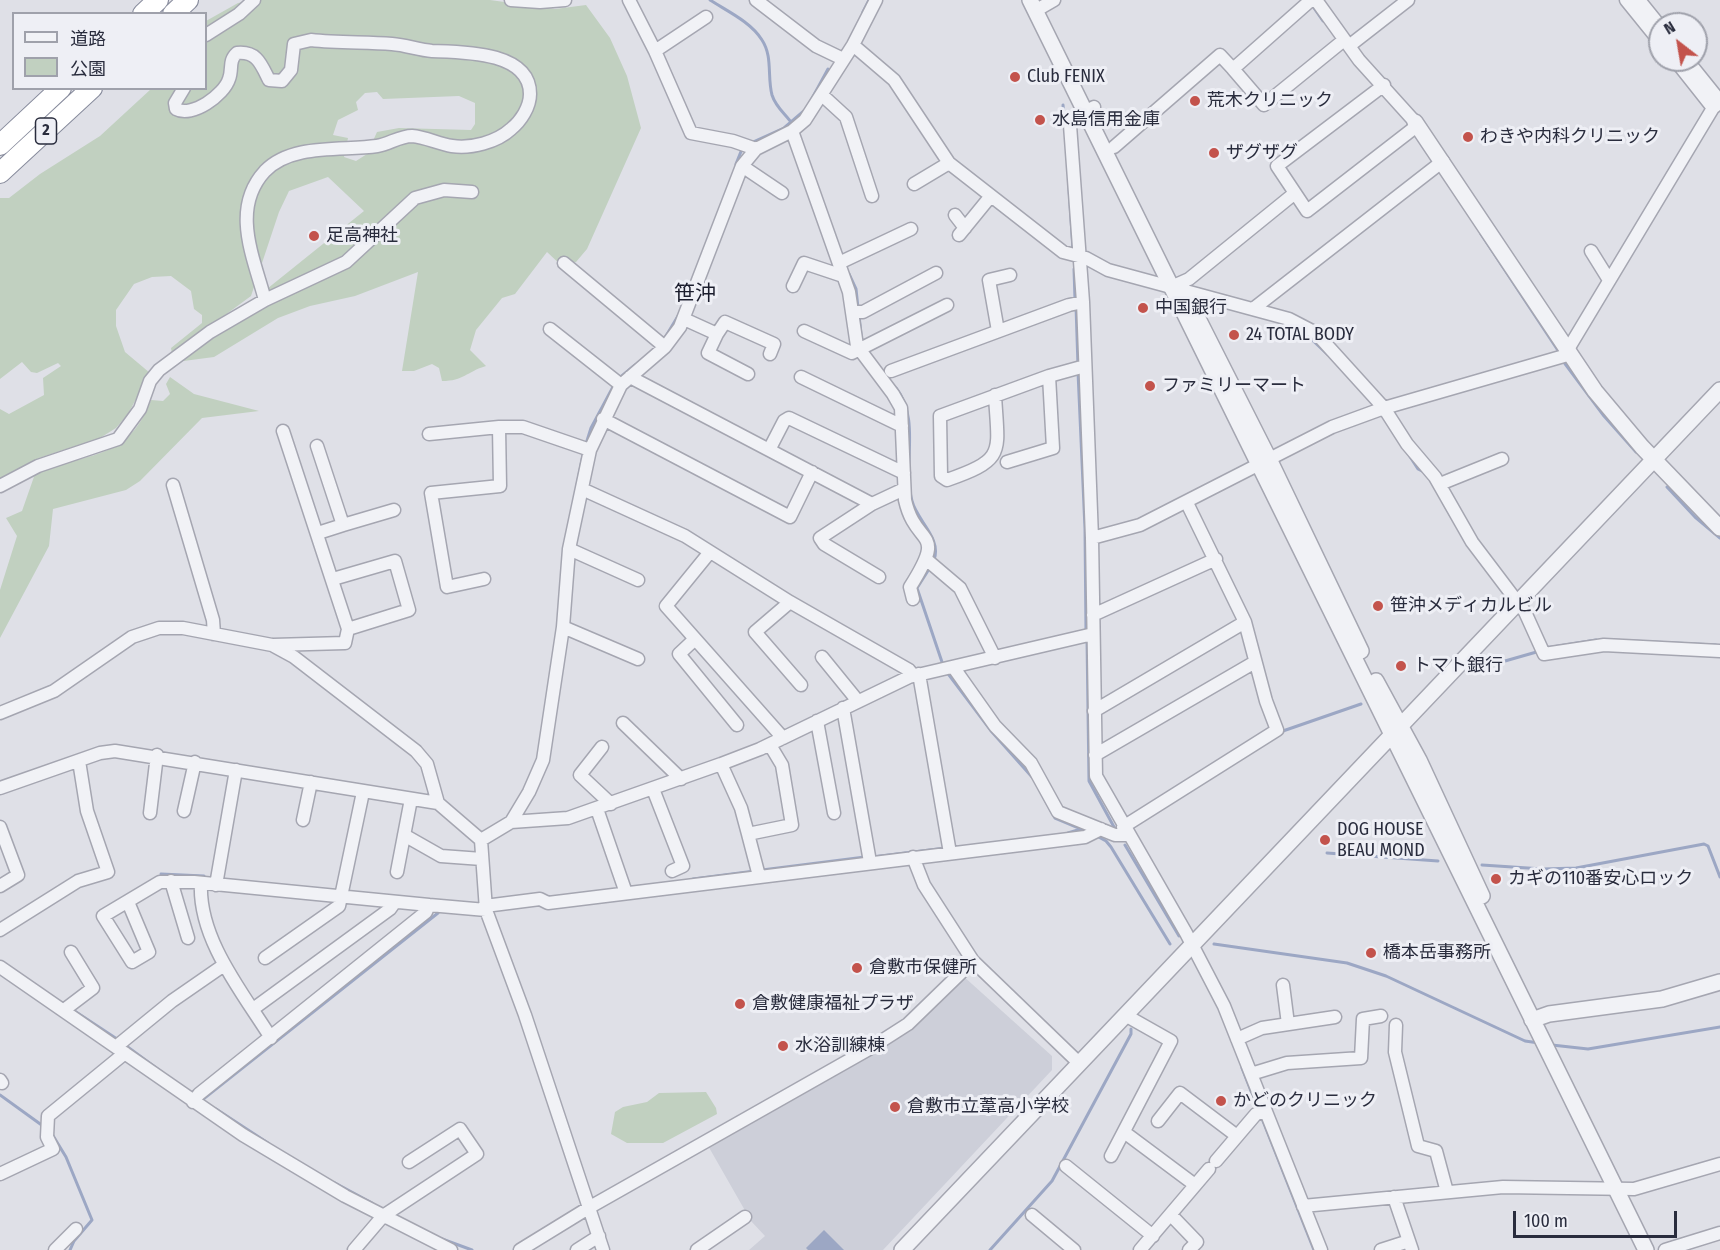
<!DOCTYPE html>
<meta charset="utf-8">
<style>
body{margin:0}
#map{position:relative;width:1720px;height:1250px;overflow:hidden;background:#dfe0e7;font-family:"Fira Sans Condensed","Noto Sans JP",sans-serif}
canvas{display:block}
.legend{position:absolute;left:12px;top:12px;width:195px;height:78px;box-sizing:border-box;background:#eeeff5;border:2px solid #9fa1ab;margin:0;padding:8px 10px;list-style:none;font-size:18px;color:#292c3d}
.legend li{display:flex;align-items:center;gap:12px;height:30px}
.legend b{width:30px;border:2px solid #9fa1ab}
.north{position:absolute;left:1648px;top:12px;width:60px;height:60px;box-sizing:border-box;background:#eeeff5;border:2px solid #9fa1ab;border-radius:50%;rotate:329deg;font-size:16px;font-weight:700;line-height:24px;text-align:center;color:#292c3d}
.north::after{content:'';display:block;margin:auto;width:21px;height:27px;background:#c3534c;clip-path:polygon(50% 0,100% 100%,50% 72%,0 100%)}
.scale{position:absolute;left:1513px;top:1211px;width:164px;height:27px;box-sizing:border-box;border:3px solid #292c3d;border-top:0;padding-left:8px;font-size:18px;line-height:21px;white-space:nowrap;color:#292c3d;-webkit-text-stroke:4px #eeeff5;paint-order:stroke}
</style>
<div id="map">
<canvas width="1720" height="1250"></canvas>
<ul class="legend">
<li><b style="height:8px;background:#f1f2f6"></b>道路</li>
<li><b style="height:16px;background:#c1d0c0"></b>公園</li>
</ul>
<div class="north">N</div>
<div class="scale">100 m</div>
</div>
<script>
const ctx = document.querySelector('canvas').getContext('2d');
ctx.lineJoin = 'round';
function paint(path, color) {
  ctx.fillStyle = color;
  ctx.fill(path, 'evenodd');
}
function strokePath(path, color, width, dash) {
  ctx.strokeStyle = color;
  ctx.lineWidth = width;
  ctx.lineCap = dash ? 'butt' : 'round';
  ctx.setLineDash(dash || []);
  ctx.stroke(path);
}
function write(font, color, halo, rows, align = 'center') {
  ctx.font = font + ' "Fira Sans Condensed","Noto Sans JP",sans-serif';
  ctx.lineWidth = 6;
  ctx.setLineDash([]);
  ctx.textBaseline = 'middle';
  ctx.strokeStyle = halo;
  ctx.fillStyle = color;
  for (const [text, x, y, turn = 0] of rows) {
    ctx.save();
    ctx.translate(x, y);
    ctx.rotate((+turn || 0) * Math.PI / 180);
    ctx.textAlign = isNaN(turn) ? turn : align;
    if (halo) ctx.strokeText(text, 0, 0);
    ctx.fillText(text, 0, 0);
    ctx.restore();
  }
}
paint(new Path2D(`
 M962 975 1052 1056V1070L883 1250H749L765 1236 751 1221 707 1144 866 1054Z`), '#cdcfd9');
paint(new Path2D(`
 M252 0H490L555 9 586 5 610 38 627 76 641 128 587 249 576 262 563 267 547 252 515 294 502 298 476 330 470 350 486 366C466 372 464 381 442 381L439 368 432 364 414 371H402L418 272 355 296 310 306 278 318 214 357 176 362 364 211 328 177 289 191 279 212 251 296 172 354 171 348 202 323V315L194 309 191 291 171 276 152 277 134 284 116 310V326L125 352 150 373 128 414 116 428 100 438 39 458 0 479V409L9 414 44 395 43 378 61 366 58 363 37 373 31 372 22 362 0 379V198H9L40 174 100 136 151 89 206 88V21L238 3ZM377 92 383 99 459 96 475 103V124L471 130 399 128 377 132 367 154 356 161 344 157 348 138 333 135 338 120 358 110 356 102 365 93Z
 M170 377 194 394 259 411 202 418 140 481 126 490 53 509 49 546 0 638V590L17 536 6 518 22 511 36 471C88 454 129 459 151 400L163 401 170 394 166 384Z
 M706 1092 716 1108 717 1114 663 1143H627L611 1134 615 1112 623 1107 647 1102 659 1093Z`), '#c1d0c0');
paint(new Path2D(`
 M824 1230 844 1250H808L806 1248Z`), '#9ca7c4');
strokePath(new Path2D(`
 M710 0C727 11 751 22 762 40 773 57 767 76 772 95 776 108 786 114 793 125
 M1314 8 1323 21
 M863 12 869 0
 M809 104 828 69
 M1063 105 1065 128
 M753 142 784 128 805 110
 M736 164 742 149
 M1069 188 1073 250
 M1481 234 1559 352
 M1074 269 1075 300
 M849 274 856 289 858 308
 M1076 306 1078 366
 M859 315 861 335
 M1306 334 1327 354
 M666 336 678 316
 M1563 361 1604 416 1636 452
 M1078 372 1085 529 1086 633
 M617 380 635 365
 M896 388C921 420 902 464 912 501 917 521 942 538 934 560
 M586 444 591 428 614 385
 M1407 452 1418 469 1426 473
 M577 485 584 450
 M1667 487 1695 517 1720 538
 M1444 504 1451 516
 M931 566 917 588 943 665
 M1087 639 1089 781 1114 827
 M1611 640 1716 645
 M1546 648 1596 640
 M1484 667 1540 651
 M946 671 992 732 1032 777
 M1280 732 1361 704
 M1043 796 1055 818 1086 831
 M1068 833 1081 829
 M1095 835 1106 841 1111 847 1170 944
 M1125 845 1179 936
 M1327 853 1438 861
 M872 857 946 848
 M1482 865 1543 869 1576 868 1704 844 1708 846 1720 877
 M762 870 865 857
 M161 874 204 876
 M693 879 755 871
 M1214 944 1347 963 1386 976 1525 1041 1539 1043
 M70 1008 120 1041
 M125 1045 163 1073
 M1552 1045 1588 1049 1720 1027
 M1242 1068 1258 1109
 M0 1095 43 1126
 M202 1100 438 913
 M216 1109 268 1143
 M1261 1116 1314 1250
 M52 1134 66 1157 92 1220 74 1241 70 1250
 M335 1183 372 1203
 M442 1239 472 1250
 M990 1250 1052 1181 1131 1034V1029`), '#9ca7c4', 3);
const minor = new Path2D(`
 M511 0 540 2 565 0
 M629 0 655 51 691 133 733 141 756 149
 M756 0 816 46 843 59
 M1311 0 1233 69 1264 105 1344 40
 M1316 0 1359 60 1415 122
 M1626 0 1660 42
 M1639 0 1660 26
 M1035 11 1054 0
 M206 35 239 14 254 0
 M853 45 894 80 949 163 1063 252 1086 258 1108 270 1289 319 1316 333 1384 408 1407 444 1435 477 1472 542 1525 612 1544 654 1604 645 1720 651
 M1349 46 1408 0
 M655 51 706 17
 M1675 60 1713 108
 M1687 60 1720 101
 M1384 85 1277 166 1307 211 1418 125
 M184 88 175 103 176 109C192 118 224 95 229 79 233 69 228 61 237 53 257 51 261 64 269 80L282 81 291 70 294 44 311 40C338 43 365 42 392 44 406 45 419 50 432 51 461 52 530 51 530 94 530 107 521 121 511 129 497 142 471 149 452 146 438 144 426 137 412 136 400 136 389 144 377 146 343 151 292 143 265 171 230 209 254 258 265 300
 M822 95 846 117 872 196
 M1094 107 1076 116 1070 125 1083 302 1092 538 1096 776 1186 933 1224 1006 1321 1250
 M792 131 849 292 857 346 893 394 901 408 905 500C916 549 948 527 910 587L913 599
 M1114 147 1220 55 1233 69
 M742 166 782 193
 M914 184 949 163
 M955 215 965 228
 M959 235 990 197
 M1591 251 1609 280
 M564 263 665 347
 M839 263 911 229
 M793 286 804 263 843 276
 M1171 287 1189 279 1295 193
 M1253 309 1443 161
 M852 312H863L936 273
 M684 319 717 334 708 353 748 374
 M550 329 621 385
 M804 331 852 353 947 305
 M998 331 989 280 1010 275
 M717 334 725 322 774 344 770 354
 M891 371 1069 305 1083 302
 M630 377 872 504 904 489
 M801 377 902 426
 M995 395C998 453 1007 459 947 480L941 476 940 416 1049 376 1085 366
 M603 419 790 517 812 472
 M429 434 499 427H523L590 450
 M317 446 343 525 394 510
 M769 450 784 421 789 418 904 473
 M1007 462 1053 448 1049 376
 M1440 484 1502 459
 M173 485 213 620 214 634
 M0 486 38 466 118 439 140 409 150 381 159 370 210 332 265 300 346 262 415 198 444 190 472 192
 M582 489 685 536 790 602 909 670 914 676
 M872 504 820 538 824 544 879 577
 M318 533 343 525
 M1092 538 1140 525 1332 427 1384 408 1564 356 1713 108 1720 102
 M569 549 638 580
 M710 552 666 606 783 738
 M927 560 960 588 995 658
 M333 579 395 561 409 610 348 629
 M484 579 447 587 431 493 500 486 499 427
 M790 602 755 632 801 685
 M1093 615 1216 559
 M563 627 638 659
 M695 639 679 654 737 725
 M273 645 345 643 348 629 283 431
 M822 657 857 700
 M954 668 995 726 1031 763 1058 812 1115 835H1127
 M919 674 950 853
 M843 708 870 862
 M1094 711 1245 622
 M0 713 54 691 132 637 159 628H183L272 645 294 657 416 751 427 764 438 803
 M817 721 834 813
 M623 723 681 779
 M602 747 580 775 611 804
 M1095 755 1255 662
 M721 764 741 808 748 834
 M0 788 100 753 115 751 438 803 481 840 486 910 525 1015 603 1250
 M653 789 683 866 672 871
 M597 809 626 893
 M184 811 195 762
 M150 813 157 755
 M303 820 311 782
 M511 822 529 792 543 760 563 627 569 549 590 450 621 385 665 347 680 327 742 166 756 149 792 131 805 120 853 45 876 0
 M0 827 18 875 0 886
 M1123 827 1277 730 1266 701 1245 622 1187 503
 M404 835 441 856 482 859
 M481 840 511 822 568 818 721 764 760 749 909 677 1093 634
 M913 857 924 885 973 961 1079 1063
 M397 872 411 799
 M759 876 748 834 792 825 782 765 770 745
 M171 881 188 938
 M201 883C198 939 243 993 271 1038
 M216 885 236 770
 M128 902 149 952 132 962 103 916 160 882H194L429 905
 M485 906 540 899 548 903 1061 840 1085 837 1101 829
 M0 930 78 881 108 872 87 811 79 761
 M265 958 339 906 363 792
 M0 967 243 1135 345 1196 451 1250
 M1283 985 1288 1024
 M253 1009 390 909 395 902
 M64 1010 93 988 71 952
 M1396 1025 1395 1052 1418 1146 1436 1151 1447 1192
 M1237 1039 1262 1028 1335 1017
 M117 1046 172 1001 224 965
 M1251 1074 1287 1063 1361 1058 1363 1019 1381 1016
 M0 1080 2 1083
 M193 1102 199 1094 426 912 429 905 486 910
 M1158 1121 1180 1093 1237 1136
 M1124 1132 1195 1185
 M1111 1156 1171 1041 1125 1015
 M1216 1161 1256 1114 1265 1111
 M1066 1166 1153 1236
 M0 1174 53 1149 47 1137 48 1116 125 1053
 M1394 1197 1412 1250
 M1303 1206 1503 1187 1634 1189 1720 1164
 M1032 1215 1074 1250
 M1171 1215 1197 1242 1189 1250
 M55 1250 76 1229
 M354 1250 383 1216 477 1154 460 1129 409 1162
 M520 1250 590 1207 869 1049 908 1024 973 961
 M577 1250 599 1236
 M697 1250 745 1217
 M1140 1250 1209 1169
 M1381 1250 1409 1241
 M1665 1250 1720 1233`);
const tertiary = new Path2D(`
 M1030 0 1646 1250
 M1415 122 1595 391 1642 447 1720 528
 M1185 293 1269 459 1361 651
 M1376 681 1419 760 1482 896
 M1532 1020 1549 1014 1662 999 1720 982
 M902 1250 1720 390`);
const trunk = new Path2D(`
 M143 14 158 0
 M173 14 188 0
 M0 145 61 88
 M0 173 92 88`);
strokePath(minor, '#a5a6b1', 15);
strokePath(tertiary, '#a5a6b1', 18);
strokePath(trunk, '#878b9c', 22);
strokePath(minor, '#f1f2f6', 12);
strokePath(tertiary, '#f1f2f6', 15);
strokePath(trunk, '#fff', 20);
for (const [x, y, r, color] of [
 [1015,77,6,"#c3534c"],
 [1195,101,6,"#c3534c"],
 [1040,120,6,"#c3534c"],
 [1468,137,6,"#c3534c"],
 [1214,153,6,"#c3534c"],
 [314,236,6,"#c3534c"],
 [1143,308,6,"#c3534c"],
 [1234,335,6,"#c3534c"],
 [1150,386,6,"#c3534c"],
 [1378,606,6,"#c3534c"],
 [1401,666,6,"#c3534c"],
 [1325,840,6,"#c3534c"],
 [1496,879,6,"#c3534c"],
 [1371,953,6,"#c3534c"],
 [857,968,6,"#c3534c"],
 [740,1004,6,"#c3534c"],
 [783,1046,6,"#c3534c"],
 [1221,1101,6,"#c3534c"],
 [895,1107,6,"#c3534c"]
]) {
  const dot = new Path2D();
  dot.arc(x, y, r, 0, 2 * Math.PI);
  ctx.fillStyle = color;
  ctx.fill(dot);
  strokePath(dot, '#eeeff5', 2);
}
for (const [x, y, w] of [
 [46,131,21]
]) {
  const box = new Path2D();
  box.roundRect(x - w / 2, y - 13, w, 26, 4.5);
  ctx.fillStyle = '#eeeff5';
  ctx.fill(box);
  strokePath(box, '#292c3d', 1.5);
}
write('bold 16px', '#292c3d', null, [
 ["2",46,131]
]);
write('18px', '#292c3d', '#eeeff5', [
 ["Club FENIX",1027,77],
 ["荒木クリニック",1207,101],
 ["水島信用金庫",1052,120],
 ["わきや内科クリニック",1480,137],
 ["ザグザグ",1226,153],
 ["足高神社",326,236],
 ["中国銀行",1155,308],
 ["24 TOTAL BODY",1246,335],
 ["ファミリーマート",1162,386],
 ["笹沖メディカルビル",1390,606],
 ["トマト銀行",1413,666],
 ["DOG HOUSE",1337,830],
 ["BEAU MOND",1337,851],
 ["カギの110番安心ロック",1508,879],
 ["橋本岳事務所",1383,953],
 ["倉敷市保健所",869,968],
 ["倉敷健康福祉プラザ",752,1004],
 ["水浴訓練棟",795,1046],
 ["かどのクリニック",1233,1101],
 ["倉敷市立葦高小学校",907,1107]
], 'left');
write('21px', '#1b1d2d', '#eeeff5', [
 ["笹沖",695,294]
]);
</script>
